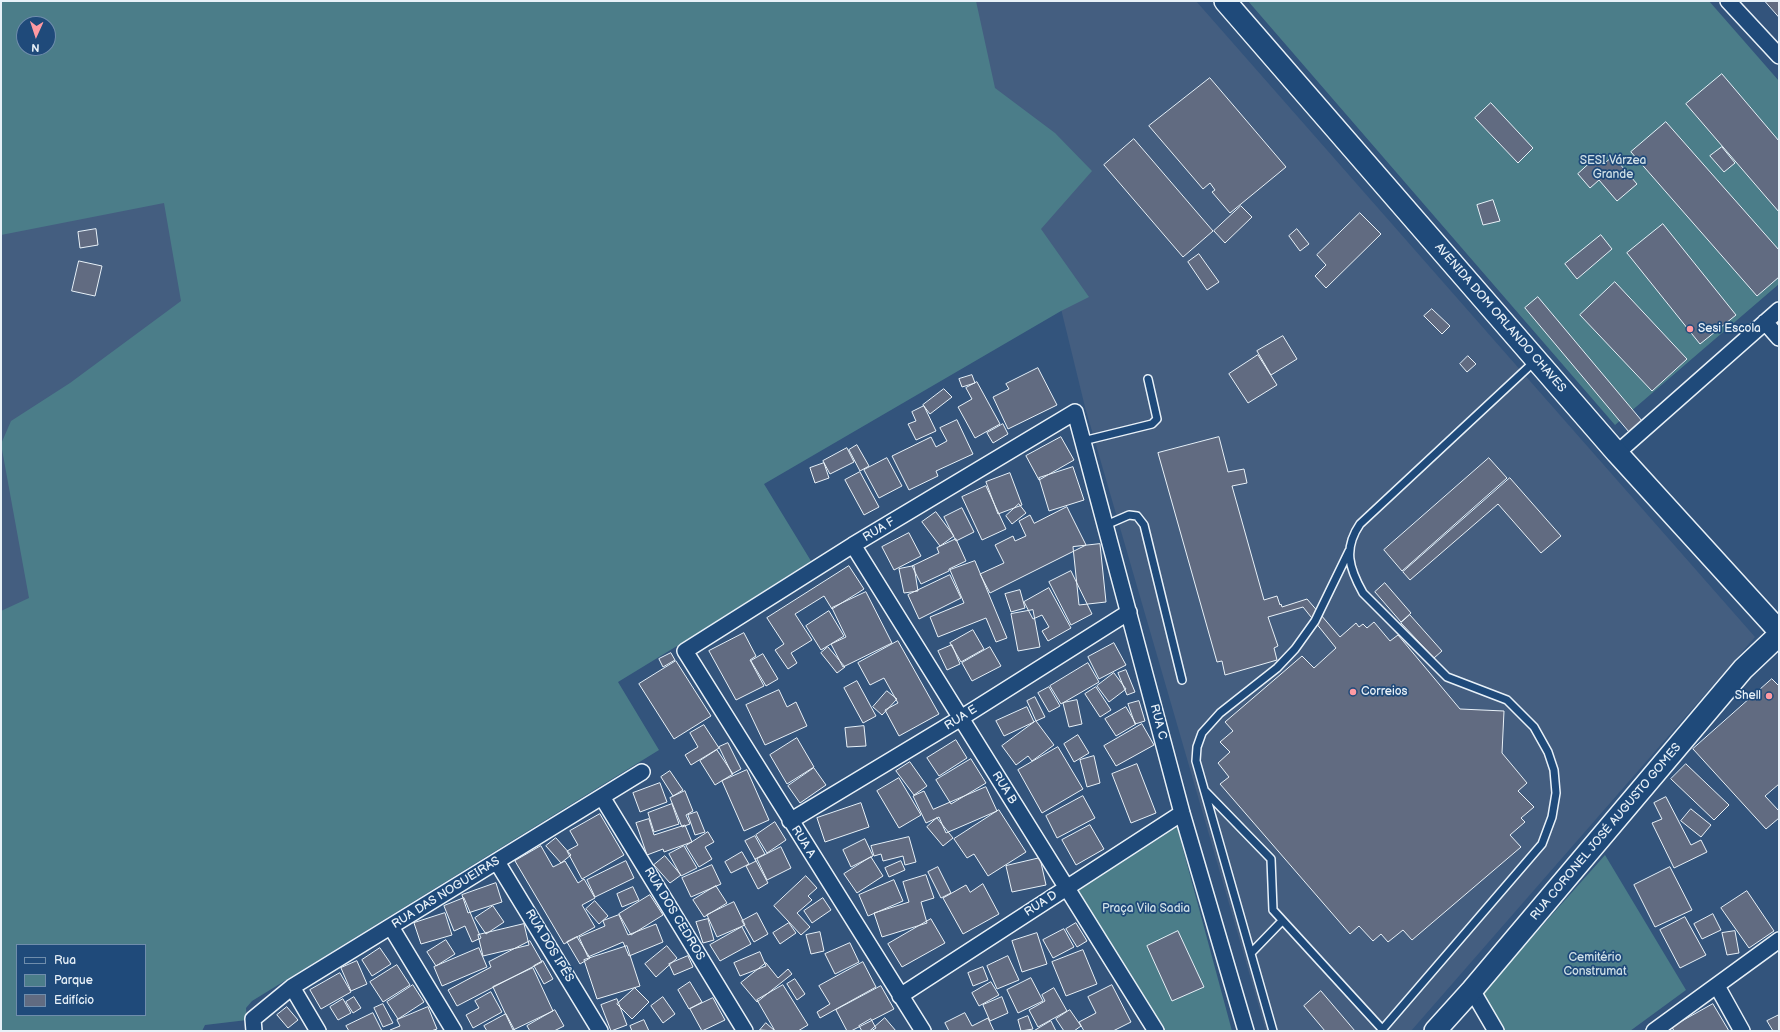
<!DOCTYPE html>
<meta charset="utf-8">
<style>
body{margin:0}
#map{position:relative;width:1780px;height:1032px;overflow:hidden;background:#33547c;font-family:"Balsamiq Sans",sans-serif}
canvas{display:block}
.frame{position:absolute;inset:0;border:2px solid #e8f1f8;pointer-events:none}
.legend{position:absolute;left:16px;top:944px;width:130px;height:72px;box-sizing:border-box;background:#1f4a7a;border:1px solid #6f8dac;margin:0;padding:5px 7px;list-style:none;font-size:12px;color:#e8f1f8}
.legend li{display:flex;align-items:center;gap:8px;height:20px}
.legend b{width:20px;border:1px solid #6f8dac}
.north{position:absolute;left:16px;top:16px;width:40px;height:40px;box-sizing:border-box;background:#1f4a7a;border:1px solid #6f8dac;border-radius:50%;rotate:183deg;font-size:11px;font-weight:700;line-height:16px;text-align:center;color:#e8f1f8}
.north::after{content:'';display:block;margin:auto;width:14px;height:18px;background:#ff9aa2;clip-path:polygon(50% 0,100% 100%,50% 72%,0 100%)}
</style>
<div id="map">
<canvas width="1780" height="1032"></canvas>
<div class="frame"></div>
<ul class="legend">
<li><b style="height:5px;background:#1f4a7a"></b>Rua</li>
<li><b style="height:11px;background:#4b7d89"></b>Parque</li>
<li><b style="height:11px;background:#616b81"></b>Edifício</li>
</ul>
<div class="north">N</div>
</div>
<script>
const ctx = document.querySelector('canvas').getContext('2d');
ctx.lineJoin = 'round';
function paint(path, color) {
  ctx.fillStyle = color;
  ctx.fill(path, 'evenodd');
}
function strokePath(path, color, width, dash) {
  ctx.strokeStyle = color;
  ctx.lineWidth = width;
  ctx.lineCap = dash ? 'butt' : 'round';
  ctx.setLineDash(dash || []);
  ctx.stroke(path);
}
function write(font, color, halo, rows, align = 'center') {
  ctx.font = font + ' "Balsamiq Sans",sans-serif';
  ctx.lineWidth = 3.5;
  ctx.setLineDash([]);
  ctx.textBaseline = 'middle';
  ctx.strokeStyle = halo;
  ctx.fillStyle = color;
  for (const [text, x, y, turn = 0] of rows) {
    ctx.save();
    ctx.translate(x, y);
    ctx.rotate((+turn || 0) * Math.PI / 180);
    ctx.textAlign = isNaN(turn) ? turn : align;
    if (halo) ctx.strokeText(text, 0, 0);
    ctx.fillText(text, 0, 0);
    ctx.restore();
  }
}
paint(new Path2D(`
 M939 1H1196L1755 637 1411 1031H1266L1085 407 1053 276Z
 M1 152 180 157 210 313 172 1031H1ZM17 945H145V1015H17Z`), '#445e80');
paint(new Path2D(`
 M1 1H976L995 88 1055 133 1092 171 1041 229 1089 297 1061 311 764 484 811 561 677 646 618 682 659 750 252 1001 246 1008 247 1020 205 1025 202 1031H1V611L29 598 1 444 11 421 70 383 181 301 164 203 1 235ZM24 24H48V48H24ZM17 945H145V1015H17Z
 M1248 1H1709L1779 81V284L1615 425Z
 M1177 827 1232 1031H1163L1076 892Z
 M1605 855 1686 990 1630 1031H1502L1479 997Z`), '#4b7d89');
const building = new Path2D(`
 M1765 1H1779V17Z
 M1722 74 1779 141V212L1686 104Z
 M1210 78 1286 167 1230 213 1212 192 1215 190 1210 183 1203 189 1149 126Z
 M1491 103 1533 148 1518 163 1475 118Z
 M1666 122 1779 250V277L1757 296 1631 152Z
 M1134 139 1213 231 1183 257 1104 165Z
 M1722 147 1735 163 1724 172 1710 156Z
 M1600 154 1606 162 1613 156 1637 184 1617 201 1599 180 1590 188 1578 174Z
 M1493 200 1500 221 1483 225 1477 205Z
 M1241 206 1252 217 1225 243 1214 231Z
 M1360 213 1381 234 1326 288 1315 276 1326 265 1317 255Z
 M1663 224 1736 315 1700 344 1627 253Z
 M96 229 98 245 80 248 78 232Z
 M1297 229 1309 244 1300 251 1289 236Z
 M1601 235 1612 249 1577 279 1565 264Z
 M1199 254 1219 282 1207 290 1188 262Z
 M79 261 102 266 95 296 72 291Z
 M1615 282 1687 359 1652 391 1580 315Z
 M1538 297 1642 421 1629 432 1525 308Z
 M1432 309 1450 326 1442 334 1424 316Z
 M1283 336 1297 359 1271 375 1257 351Z
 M1258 355 1277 385 1248 403 1229 374Z
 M1468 356 1476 364 1467 372 1460 364Z
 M1038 368 1057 405 1008 429 993 397 1009 389 1006 384Z
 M972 375 975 383 962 387 959 379Z
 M977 382 1000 424 975 438 958 407 972 399 966 388Z
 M944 389 952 397 930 414 923 405Z
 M924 406 936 431 916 440 908 424 916 421 912 412Z
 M957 420 973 454 936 471 938 476 909 490 892 456 931 437 936 447 947 441 940 428Z
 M1003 424 1008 434 993 443 987 433Z
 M1061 437 1074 460 1039 480 1026 456Z
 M1219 437 1228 472 1244 469 1247 483 1232 486 1264 600 1277 596 1280 605 1281 604 1282 607 1307 599 1340 637 1356 623 1359 627 1363 624 1367 628 1374 622 1390 641 1398 635 1460 709 1504 711 1502 753 1527 783 1518 791 1534 807 1521 818 1525 822 1510 835 1521 847 1412 940 1403 930 1388 942 1381 934 1373 941 1359 926 1350 934 1220 784 1229 777 1218 763 1230 752 1220 742 1233 731 1225 722 1302 656 1314 668 1336 648 1303 607 1268 617 1278 646 1274 648 1277 660 1225 675 1222 661 1217 662 1158 453Z
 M857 445 869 466 860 471 849 450Z
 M847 448 854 462 830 474 823 461Z
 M887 458 902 486 879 498 864 470Z
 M1489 458 1507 478 1402 571 1384 550Z
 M824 463 829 478 815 483 810 468Z
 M1073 467 1084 500 1049 511 1039 478Z
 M860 472 879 507 864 515 845 480Z
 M1010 473 1022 505 998 514 986 482Z
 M1510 478 1561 536 1541 553 1498 504 1410 580 1403 572Z
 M986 486 1006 529 982 540 962 497Z
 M1019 504 1026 513 1012 524 1006 516Z
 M1067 507 1086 545 990 593 980 574 1004 563 995 545 1013 536 1015 541 1026 536 1019 521 1030 515 1034 523Z
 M962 508 974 532 956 541 944 517Z
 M936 512 954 536 940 546 922 522Z
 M909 533 921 556 894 570 882 547Z
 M956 539 966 561 949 569V571L921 584 912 566 939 553 937 548Z
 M1100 544 1106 602 1079 605 1073 547Z
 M975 561 1007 638 996 642 986 618 938 637 930 617 964 603 950 570Z
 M849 566 864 589 832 609 824 596 795 614 812 640 791 653 797 663 788 669 775 650 784 644 767 618Z
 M914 566 918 591 904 593 899 569Z
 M1071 571 1092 614 1071 625 1049 582Z
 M950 575 961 598 919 619 908 595Z
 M1385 583 1411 613 1401 622 1375 592Z
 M1049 588 1071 628 1048 641 1042 631 1049 627 1042 615 1033 619 1024 602Z
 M1020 590 1025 608 1011 612 1005 594Z
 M866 592 892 643 843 667 831 644 846 637 832 608Z
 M1033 610 1040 647 1018 651 1011 614Z
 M829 611 844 636 821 650 806 626Z
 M1410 615 1442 651 1434 658 1401 623Z
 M973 630 984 649 961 662 950 643Z
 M744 633 756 656 750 660 764 686 736 700 709 651Z
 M898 641 939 714 899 736 885 710 898 703 884 678 870 685 858 663Z
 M1114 643 1126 665 1099 679 1088 657Z
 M952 645 960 664 947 670 938 651Z
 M828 647 845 667 837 673 821 653Z
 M990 647 1001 666 972 681 962 663Z
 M671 653 675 660 663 667 659 659Z
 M763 654 778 679 766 686 751 661Z
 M676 661 711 716 674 739 639 684Z
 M1088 663 1099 682 1061 704 1050 686Z
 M1126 670 1135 692 1127 695 1118 673Z
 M1114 673 1126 689 1109 702 1097 686Z
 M1772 679 1779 686V784L1765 796 1779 811V818L1766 829 1693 749Z
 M857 681 876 716 863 723 844 688Z
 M1049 687 1060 706 1049 712 1038 693Z
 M1096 687 1111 710 1100 717 1085 694Z
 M779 690 787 707 796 702 807 726 765 745 746 705Z
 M887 691 897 699 882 715 873 707Z
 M1035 697 1045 717 1036 721 1027 701Z
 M1077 700 1082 724 1069 727 1063 703Z
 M1139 701 1145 721 1135 724 1128 704Z
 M1027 707 1034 722 1004 736 996 721Z
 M1126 707 1136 724 1116 736 1105 719Z
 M1036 721 1054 745 1032 761 1028 756 1016 765 1002 746Z
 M1142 724 1154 745 1116 766 1104 746Z
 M704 725 719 748 691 765 685 755 698 747 690 733Z
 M864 726 866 746 847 747 845 728Z
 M1078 735 1089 753 1074 762 1064 744Z
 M797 738 814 767 787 784 770 755Z
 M956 740 967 758 939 776 927 758Z
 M728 743 741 769 732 774 719 747Z
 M1058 747 1083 789 1042 813 1018 770Z
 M717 750 733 774 715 785 700 761Z
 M1094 756 1100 783 1087 787 1080 760Z
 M971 759 986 783 951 804 936 780Z
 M910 762 927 786 914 795 896 771Z
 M1137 764 1156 813 1131 823 1112 774Z
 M1686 764 1729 805 1714 820 1671 779Z
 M814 768 826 785 800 803 788 786Z
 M747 770 769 820 744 831 722 781Z
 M670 771 683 790 673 796 661 777Z
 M899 778 921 815 899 828 877 791Z
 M660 783 667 802 640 812 633 793Z
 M986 787 997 811 946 833 939 817 926 823 913 796 924 791 933 809Z
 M685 791 693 811 686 815 690 824 682 827 670 798Z
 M1083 796 1095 818 1057 838 1046 816Z
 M1666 797 1691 845 1701 840 1707 852 1674 868 1652 823 1662 819 1654 803Z
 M861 803 869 827 825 842 817 818Z
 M672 804 679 824 654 832 648 813Z
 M1691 809 1711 825 1701 837 1681 821Z
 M999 810 1026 852 988 876 974 854 967 858 954 839Z
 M697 812 705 832 695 835 688 815Z
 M600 814 624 855 582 879 567 851 578 845 570 831Z
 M937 818 953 838 943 846 927 827Z
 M649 819 654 835 685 825 692 842 664 852 663 849 647 855 636 823Z
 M775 822 786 840 767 853 756 835Z
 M1090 825 1104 849 1076 865 1062 840Z
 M708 832 714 842 705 847 712 859 699 867 686 846Z
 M755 836 765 854 755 859 768 883 758 889 746 866 756 861 745 841Z
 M909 837 916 862 905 865 903 856 883 861 881 854 874 856 871 846Z
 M556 838 571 855 561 863 546 846Z
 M865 839 873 856 851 867 843 850Z
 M541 846 553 867 565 861 578 883 584 879 595 898 582 905 595 927 564 944 515 861Z
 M684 846 697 868 681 876 669 854Z
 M781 847 791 868 767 880 757 859Z
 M742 852 749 864 731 873 725 862Z
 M665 856 681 875 670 883 654 865Z
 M871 857 883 876 857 893 844 874Z
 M1040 858 1046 885 1012 892 1006 866Z
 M626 861 634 878 595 897 587 880Z
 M901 861 905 870 889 877 885 868Z
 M712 865 721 884 691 897 682 878Z
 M938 867 951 893 941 898 928 872Z
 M1670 867 1692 910 1655 927 1634 885Z
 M926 875 934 898 921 902 927 923 882 937 874 913 909 902 903 882Z
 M806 876 817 888 808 896 812 900 797 913 810 927 801 935 774 906Z
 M894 880 903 901 868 916 859 895Z
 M496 883 502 902 468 913 462 895Z
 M983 884 999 914 963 934 943 898 966 885 970 892Z
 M716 886 727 903 704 917 693 900Z
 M633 887 639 900 622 907 617 894Z
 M1747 891 1774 931 1749 948 1721 908Z
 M650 895 663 915 631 935 619 914Z
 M464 898 481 938 472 942 465 926 454 931 444 906Z
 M823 898 831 910 812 923 804 911Z
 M595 901 608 916 599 924 586 909Z
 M734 902 745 925 717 937 707 915Z
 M493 906 504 922 486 934 475 918Z
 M445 913 452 935 421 944 414 923Z
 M757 913 768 934 754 942 742 921Z
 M1713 914 1721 930 1702 939 1694 924Z
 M619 915 628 935 656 924 663 942 629 956 623 942 588 957 579 937 605 926 603 921Z
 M1685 917 1706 955 1680 968 1660 930Z
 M708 919 714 940 703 943 696 922Z
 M931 919 945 943 902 967 888 944Z
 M789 923 796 933 780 944 773 933Z
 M1076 923 1087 941 1077 947 1066 929Z
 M524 924 529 945 483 956 478 935Z
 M742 927 751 944 720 961 710 945Z
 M1064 929 1074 947 1053 958 1043 940Z
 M1178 931 1204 987 1172 1001 1147 946Z
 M1735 931 1739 953 1727 955 1722 933Z
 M820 932 824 951 811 954 806 935Z
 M1037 933 1047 964 1022 972 1012 941Z
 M577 937 590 958 580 964 567 942Z
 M446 940 455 954 436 966 427 952Z
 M530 941 542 962 457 1006 448 990 491 967 489 962Z
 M850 943 859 962 835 974 825 954Z
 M627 946 640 986 597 999 584 960Z
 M667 946 677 958 656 977 645 964Z
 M380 948 391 964 372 976 362 960Z
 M479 948 487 967 442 986 434 967Z
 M1083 950 1097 984 1066 996 1052 962Z
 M760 952 766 966 740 976 734 963Z
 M688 956 693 967 674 975 669 964Z
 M1008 956 1019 980 997 989 987 966Z
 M357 961 367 984 351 991 341 968Z
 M543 961 553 979 544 984 534 966Z
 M863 962 876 987 820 1018 817 1012 830 1004 819 986Z
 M766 963 778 978 788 969 792 974 757 1002 741 983Z
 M397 965 410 985 383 1002 370 982Z
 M983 967 988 980 973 986 968 973Z
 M533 968 553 1011 513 1030 493 987Z
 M340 973 351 992 321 1009 310 990Z
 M1031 978 1043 1001 1018 1013 1007 990Z
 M795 979 805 994 797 1000 787 984Z
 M690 982 702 1002 689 1009 678 990Z
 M991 982 999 995 979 1006 972 993Z
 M413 985 424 1002 398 1019 387 1002Z
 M783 985 808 1025 798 1031H775L757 1000Z
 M1112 985 1131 1022 1113 1031H1084L1079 1022 1096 1013 1088 997Z
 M881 986 894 1009 851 1031H847L836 1010Z
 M635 988 649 1002 632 1019 617 1004Z
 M1054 988 1067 1011 1038 1027 1029 1010 1045 1001 1042 995Z
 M1321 991 1355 1031H1325L1304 1006Z
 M491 992 502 1012 473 1028 466 1015 479 1008 475 1001Z
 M354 997 361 1008 353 1013 346 1002Z
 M663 997 675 1014 663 1023 651 1006Z
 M1002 997 1008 1013 990 1021 983 1005Z
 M713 998 725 1020 702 1031 690 1009Z
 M343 999 351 1013 338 1020 330 1007Z
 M617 999 627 1025 611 1031 601 1005Z
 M383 1004 393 1023 383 1027 374 1008Z
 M1713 1004 1729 1031H1674L1672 1027Z
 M287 1007 298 1020 288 1028 277 1015Z
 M428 1007 437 1029 431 1031H391L390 1030 400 1026 397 1020Z
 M555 1010 564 1026 554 1031H530L527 1026Z
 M1070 1010 1081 1026 1074 1031H1064L1056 1019Z
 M373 1013 382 1031H349L346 1026Z
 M965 1013 972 1026 988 1018 994 1031H949L945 1023Z
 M506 1014 515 1031H487L484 1026Z
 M1779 1015V1031H1773L1767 1021Z
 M1028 1016 1033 1029 1021 1031 1018 1020Z
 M885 1018 896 1031H870Z
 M871 1019 876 1028 871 1031H862L859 1026Z
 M644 1020 649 1031H632L630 1026Z
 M1051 1021 1056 1031H1034Z
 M766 1023 775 1031 760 1030Z`);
paint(building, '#616b81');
strokePath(building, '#e8f1f8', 1);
const lane = new Path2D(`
 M1083 441 1152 424 1157 419 1148 379
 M1106 525 1129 515 1137 516 1144 525 1182 680
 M1205 791 1271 859 1273 910 1382 1029
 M1251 953 1282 921
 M1273 1031 1196 761 1197 747 1202 733 1220 713 1277 668 1295 649 1315 621 1349 551
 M1381 1031 1542 844 1552 817 1556 793 1554 770 1548 752 1534 727 1507 700 1447 677 1363 593C1349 568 1343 549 1360 524L1535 361`);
const street = new Path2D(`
 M1728 1 1779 56
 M1765 322 1779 338
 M1617 453 1779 310
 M853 545 1156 1031
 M602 797 745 1031
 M790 821 961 718 1129 612
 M497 862 600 1031
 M391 927 454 1031
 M1717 986 1742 1031
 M292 987 318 1031
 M1472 990 1496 1031
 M900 996 1182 813
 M254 1031 253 1019 292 987 642 772
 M923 1031 685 651 853 545 1075 412 1182 813 1246 1031
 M1654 1031 1779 940`);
const secondary = new Path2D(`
 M1225 1 1617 453 1779 631
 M1435 1031 1472 990 1743 669 1779 635`);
strokePath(lane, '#e8f1f8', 10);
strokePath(street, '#e8f1f8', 18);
strokePath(secondary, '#e8f1f8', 24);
strokePath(lane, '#1f4a7a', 7);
strokePath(street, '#1f4a7a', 15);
strokePath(secondary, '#1f4a7a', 21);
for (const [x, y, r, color] of [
 [1690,329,4,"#ff9aa2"],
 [1353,692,4,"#ff9aa2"],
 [1769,696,4,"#ff9aa2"]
]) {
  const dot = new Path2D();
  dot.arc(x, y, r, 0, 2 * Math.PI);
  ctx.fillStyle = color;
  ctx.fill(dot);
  strokePath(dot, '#1f4a7a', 1.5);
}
write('12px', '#d0e0e7', '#1f4a7a', [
 ["SESI Várzea",1613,161],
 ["Grande",1613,175],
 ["Praça Vila Sadia",1146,909],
 ["Cemitério",1595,958],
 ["Construmat",1595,972]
]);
write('12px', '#e8f1f8', '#1f4a7a', [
 ["AVENIDA DOM ORLANDO CHAVES",1500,318,49],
 ["RUA F",879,530,-31],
 ["RUA E",961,718,-32],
 ["RUA C",1158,722,75],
 ["RUA B",1004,788,58],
 ["RUA CORONEL JOSÉ AUGUSTO GOMES",1606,832,-50],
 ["RUA A",803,842,58],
 ["RUA DAS NOGUEIRAS",446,893,-32],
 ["RUA D",1041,904,-33],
 ["RUA DOS CEDROS",674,914,59],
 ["RUA DOS IPÊS",549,946,59]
]);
write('12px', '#e8f1f8', '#1f4a7a', [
 ["Sesi Escola",1698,329],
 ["Correios",1361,692],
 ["Shell",1761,696,"right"]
], 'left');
</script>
